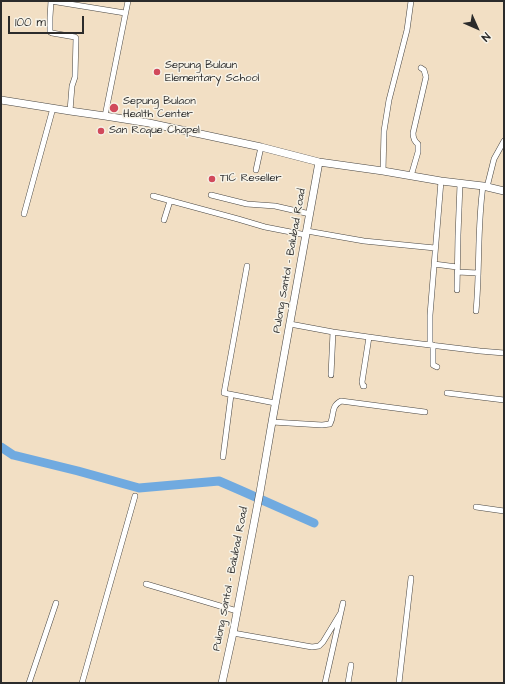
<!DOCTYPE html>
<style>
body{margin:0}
#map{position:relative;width:505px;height:684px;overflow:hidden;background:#f2dfc4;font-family:"Architects Daughter",sans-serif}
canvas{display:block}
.frame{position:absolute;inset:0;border:2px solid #2b2b2b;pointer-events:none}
.north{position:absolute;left:457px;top:8px;width:40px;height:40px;-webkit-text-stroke:3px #f7f3e8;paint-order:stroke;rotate:135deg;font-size:11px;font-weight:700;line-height:16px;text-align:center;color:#2b2b2b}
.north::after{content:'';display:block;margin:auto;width:14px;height:18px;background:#2b2b2b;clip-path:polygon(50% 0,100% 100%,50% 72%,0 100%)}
.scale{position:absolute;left:8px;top:16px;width:76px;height:18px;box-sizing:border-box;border:2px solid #2b2b2b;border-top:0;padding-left:5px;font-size:12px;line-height:14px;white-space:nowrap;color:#2b2b2b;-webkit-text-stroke:3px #f7f3e8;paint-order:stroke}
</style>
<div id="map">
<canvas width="505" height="684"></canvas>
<div class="frame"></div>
<div class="north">N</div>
<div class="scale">100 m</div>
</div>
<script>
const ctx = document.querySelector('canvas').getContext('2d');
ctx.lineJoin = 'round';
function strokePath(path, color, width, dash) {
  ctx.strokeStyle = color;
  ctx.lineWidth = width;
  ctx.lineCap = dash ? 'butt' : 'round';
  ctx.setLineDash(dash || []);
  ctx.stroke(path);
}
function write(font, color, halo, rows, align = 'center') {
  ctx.font = font + ' "Architects Daughter",sans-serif';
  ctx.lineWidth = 3;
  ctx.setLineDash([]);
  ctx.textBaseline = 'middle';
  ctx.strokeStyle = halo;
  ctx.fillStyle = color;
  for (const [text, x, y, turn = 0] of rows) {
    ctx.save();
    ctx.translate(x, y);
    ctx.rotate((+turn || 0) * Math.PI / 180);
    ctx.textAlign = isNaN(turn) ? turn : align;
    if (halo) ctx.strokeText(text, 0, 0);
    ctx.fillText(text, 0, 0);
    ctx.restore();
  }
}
strokePath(new Path2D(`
 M1 447 13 455 78 471 139 488 219 481 242 491 314 523`), '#70aae0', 9);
const street = new Path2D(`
 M51 1 50 17V32L52 33 75 37 76 38 75 77 72 86 70 111
 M51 1 125 13
 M105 116 128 1
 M256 170 261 147
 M383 171 384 131 389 100 407 30 411 1
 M411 176 418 152V144C414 141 413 138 413 133L426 77 424 70 421 68
 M487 187 494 159 504 141
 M211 195 247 204 275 206 310 214
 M153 196 238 219 265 227 306 235
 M24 214 53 108
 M164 220 170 201
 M307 231 364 241 435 248
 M434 264 457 267
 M247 266 224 393 275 403
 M457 272 478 273
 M457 290 458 235 460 184
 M476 311C480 270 477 228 483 186
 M290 324 333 332 397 341 480 351 504 353
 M430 344V315L441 181
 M433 345V365L437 367
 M331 375 333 332
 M364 386H363L362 382 369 337
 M447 393 504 400
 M272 422 322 425 330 424C335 414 330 407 341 401L425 412
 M223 457 231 395
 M476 507 504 511
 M146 584 237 611
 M233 633 312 647 319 646 323 642 340 614
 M29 683 56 603
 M82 683 135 496
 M325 683 343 603
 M348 683 351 665
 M399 683 411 578`);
const secondary = new Path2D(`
 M1 100 70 111 105 116 149 123 261 147 319 162 383 171 441 181 483 186 504 191
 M222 683 233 633 260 492 272 422 319 162`);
strokePath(street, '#494642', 6);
strokePath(secondary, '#494642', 8);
strokePath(street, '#fff', 5);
strokePath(secondary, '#fff', 7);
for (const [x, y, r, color] of [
 [157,72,4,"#d1495b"],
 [114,108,5,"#d1495b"],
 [101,131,4,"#d1495b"],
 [212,179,4,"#d1495b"]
]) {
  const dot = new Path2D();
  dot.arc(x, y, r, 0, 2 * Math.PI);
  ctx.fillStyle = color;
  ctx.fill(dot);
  strokePath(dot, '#f7f3e8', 1.5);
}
write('11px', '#2b2b2b', '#f7f3e8', [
 ["Sepung Bulaun",165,66],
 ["Elementary School",165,79],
 ["Sepung Bulaon",123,102],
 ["Health Center",123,115],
 ["San Roque Chapel",109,131],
 ["TIC Reseller",220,179]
], 'left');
write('11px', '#2b2b2b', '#f7f3e8', [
 ["Pulong Santol - Balubad Road",290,261,-80],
 ["Pulong Santol - Balubad Road",231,579,-79]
]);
</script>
